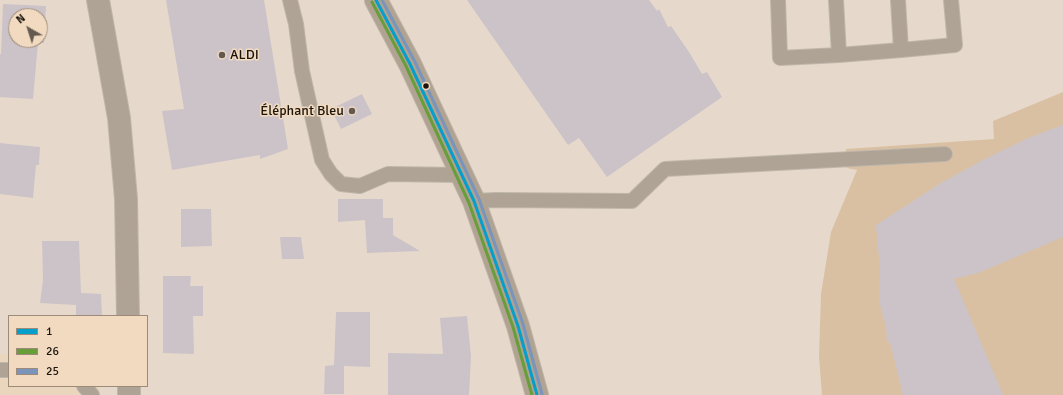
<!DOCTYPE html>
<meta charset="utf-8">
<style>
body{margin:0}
#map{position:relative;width:1063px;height:395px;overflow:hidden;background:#e6d9cb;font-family:Signika,sans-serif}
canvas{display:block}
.legend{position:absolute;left:8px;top:315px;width:140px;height:72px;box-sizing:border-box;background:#f1dac0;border:1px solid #9c8b78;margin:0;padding:5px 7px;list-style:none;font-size:12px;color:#1c140b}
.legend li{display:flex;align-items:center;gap:8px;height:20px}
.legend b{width:20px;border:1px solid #9c8b78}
.north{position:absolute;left:8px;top:8px;width:40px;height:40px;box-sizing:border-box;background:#f1dac0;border:1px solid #9c8b78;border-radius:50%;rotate:321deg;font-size:11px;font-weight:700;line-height:16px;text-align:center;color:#1c140b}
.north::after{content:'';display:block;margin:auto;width:14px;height:18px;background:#63594e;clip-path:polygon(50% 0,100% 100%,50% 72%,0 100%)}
</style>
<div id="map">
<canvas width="1063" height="395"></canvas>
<ul class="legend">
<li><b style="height:5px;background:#049fcb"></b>1</li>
<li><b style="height:5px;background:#679e39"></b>26</li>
<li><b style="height:5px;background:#7a94bb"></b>25</li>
</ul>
<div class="north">N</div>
</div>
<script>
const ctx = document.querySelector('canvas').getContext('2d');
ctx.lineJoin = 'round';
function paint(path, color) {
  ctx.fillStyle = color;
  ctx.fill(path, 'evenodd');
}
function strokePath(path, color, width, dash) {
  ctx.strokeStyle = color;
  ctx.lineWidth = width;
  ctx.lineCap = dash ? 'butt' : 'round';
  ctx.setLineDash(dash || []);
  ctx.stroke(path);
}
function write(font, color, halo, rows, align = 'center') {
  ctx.font = font + ' Signika,sans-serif';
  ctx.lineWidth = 3;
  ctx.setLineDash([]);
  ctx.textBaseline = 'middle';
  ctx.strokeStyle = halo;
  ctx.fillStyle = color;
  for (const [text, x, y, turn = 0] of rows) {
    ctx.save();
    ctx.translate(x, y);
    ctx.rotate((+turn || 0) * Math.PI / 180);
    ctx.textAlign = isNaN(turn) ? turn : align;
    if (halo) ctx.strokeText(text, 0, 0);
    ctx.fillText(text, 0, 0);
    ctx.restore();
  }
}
paint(new Path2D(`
 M0 354H9V386H100V395H0Z`), '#ead5bd');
paint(new Path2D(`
 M1063 92V395H822L819 356 821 294 831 232 857 170 847 168 846 149 994 139 993 121Z`), '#d9c0a2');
paint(new Path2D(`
 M166 0H264L288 149 260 159V155L172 170 162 111 184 109Z
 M467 0H649L657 11 659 9 668 27 671 26 689 52 702 74 707 72 722 97 607 177 579 138 568 145Z
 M3 4 46 6 44 43H38L33 99 0 97V54H1ZM16 16H40V40H16Z
 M362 94 372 114 341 129 331 109Z
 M1063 125V237L978 273 954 279 1003 395H903L890 342H887L886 327 879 301 880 270 876 225 941 183 983 160 1028 138Z
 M0 143 40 147 39 165H36L33 198 0 194Z
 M338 199H383V218H393V235L420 251 367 253 365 220 338 222Z
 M181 209H211L212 246 181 247Z
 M280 237H301L304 259H282Z
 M42 241H79L81 293 101 294 102 316H76V305L40 303 43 280Z
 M163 276H191L190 286H203V316H193L194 354 163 353Z
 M336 312H370V367L344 366V394H324L325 366 334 365Z
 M467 316 471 356 469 395H388V353L443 354 440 318Z`), '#ccc3c9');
const lane = new Path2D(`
 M290 0 296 24 302 71 322 160 331 174 341 184 360 186 388 174 461 175
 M778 0 780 58 839 55 836 0
 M901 50 955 45 951 0
 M839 55 901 50 898 0
 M474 201 496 200 632 201 665 169 945 154
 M0 370H9
 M84 386 92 395`);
const street = new Path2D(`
 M98 0 119 118 126 199 128 316
 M129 386V395`);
const primary = new Path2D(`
 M376 0 410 64 474 201 518 326 537 395`);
strokePath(lane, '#bfb6ab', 16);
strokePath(street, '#bfb6ab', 24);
strokePath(primary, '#bfb6ab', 24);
strokePath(lane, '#afa395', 14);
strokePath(street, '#afa395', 22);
strokePath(primary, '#b0a392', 22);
strokePath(new Path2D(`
 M376 0 410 64 474 201 518 326 537 395`), '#049fcb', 3);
strokePath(new Path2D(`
 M372 2 406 66 469 203 513 327 532 395`), '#679e39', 3);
strokePath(new Path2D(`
 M382 0 415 62 479 199 523 324 542 394`), '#7a94bb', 3);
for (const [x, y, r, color] of [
 [222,55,4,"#63594e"],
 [426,86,3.5,"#1c140b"],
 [352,111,4,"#63594e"]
]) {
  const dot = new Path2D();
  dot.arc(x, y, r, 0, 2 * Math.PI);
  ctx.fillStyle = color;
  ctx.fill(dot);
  strokePath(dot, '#f1dac0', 1.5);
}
write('14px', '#1c140b', '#f1dac0', [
 ["ALDI",230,55],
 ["Éléphant Bleu",344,111,"right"]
], 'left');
</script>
